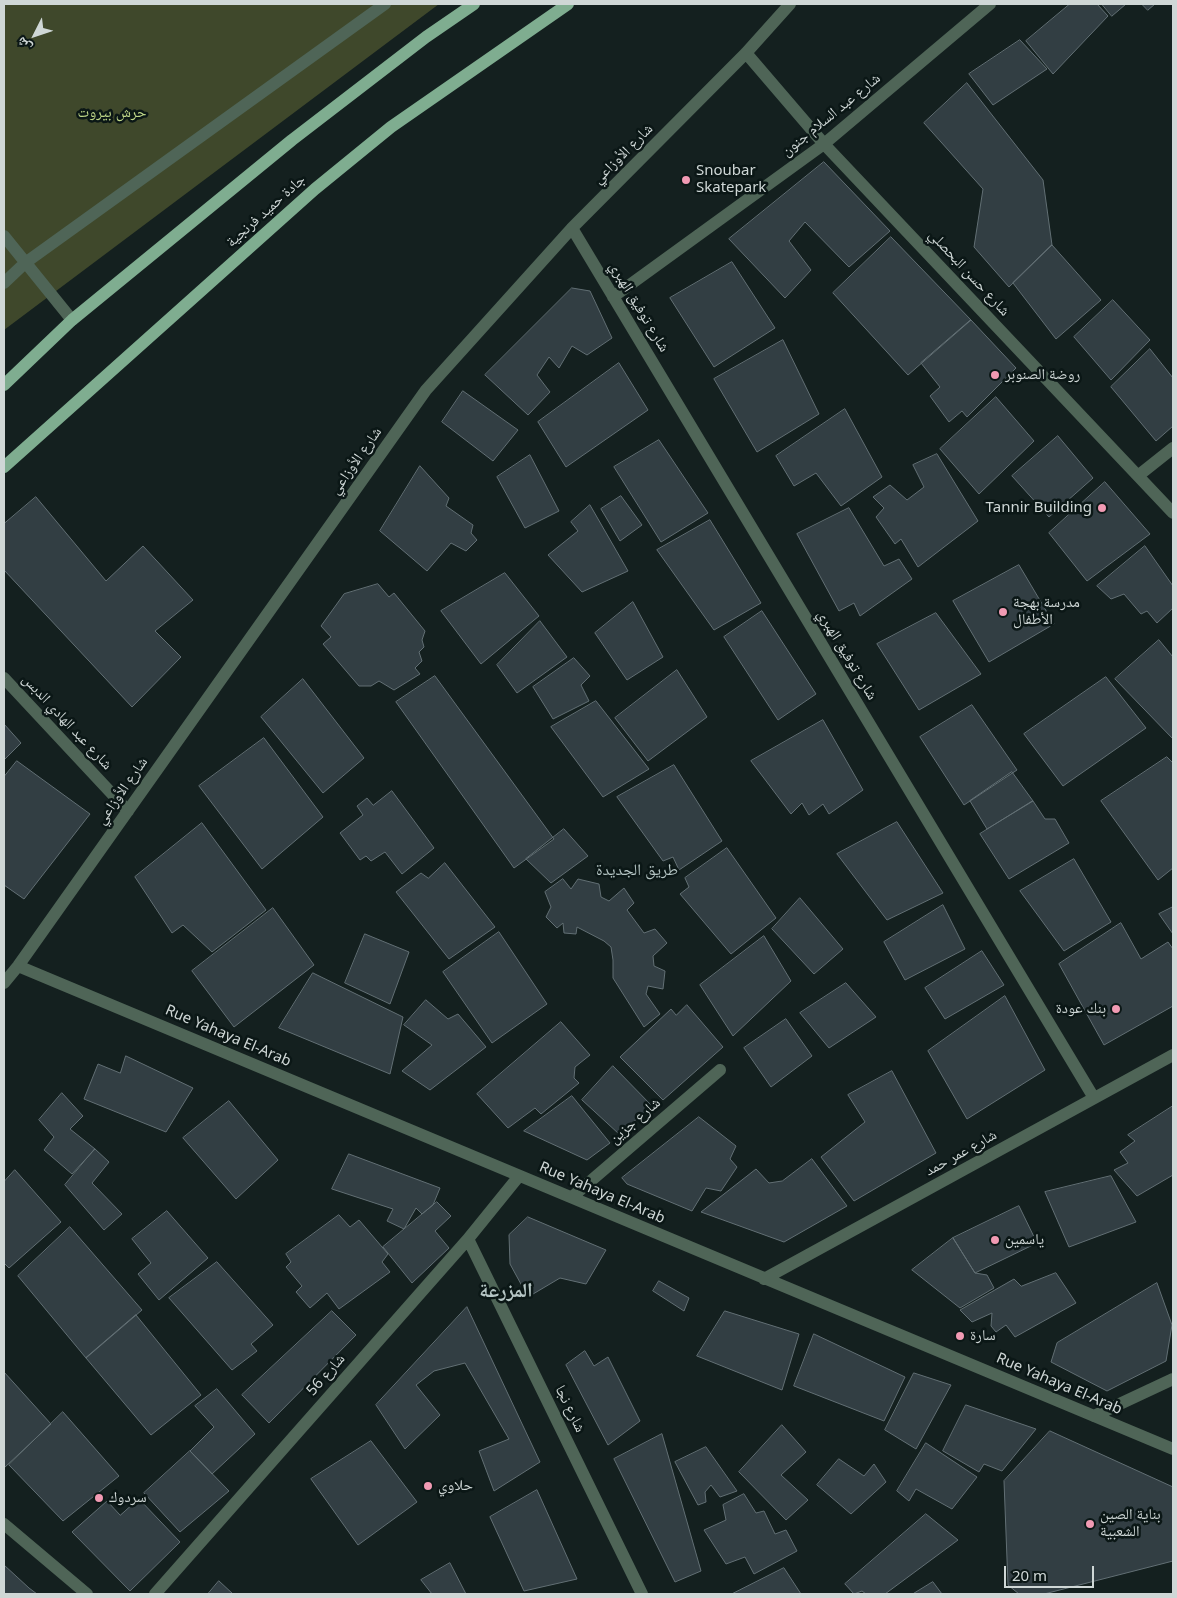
<!DOCTYPE html>
<meta charset="utf-8">
<style>
body{margin:0}
#map{position:relative;width:1177px;height:1598px;overflow:hidden;background:#14201f;font-family:"Noto Sans","Noto Naskh Arabic",sans-serif}
canvas{display:block}
.frame{position:absolute;inset:0;border:5px solid #cfd7d6;pointer-events:none}
.north{position:absolute;left:10px;top:10px;width:50px;height:50px;-webkit-text-stroke:4px #0b1716;paint-order:stroke;rotate:229deg;font-size:14px;font-weight:700;line-height:20px;text-align:center;color:#cfd7d6}
.north::after{content:'';display:block;margin:auto;width:18px;height:22px;background:#cfd7d6;clip-path:polygon(50% 0,100% 100%,50% 72%,0 100%)}
.scale{position:absolute;left:1004px;top:1566px;width:90px;height:22px;box-sizing:border-box;border:2px solid #cfd7d6;border-top:0;padding-left:6px;font-size:15px;line-height:18px;white-space:nowrap;color:#cfd7d6;-webkit-text-stroke:4px #0b1716;paint-order:stroke}
</style>
<div id="map">
<canvas width="1177" height="1598"></canvas>
<div class="frame"></div>
<div class="north">ش</div>
<div class="scale">20 m</div>
</div>
<script>
const ctx = document.querySelector('canvas').getContext('2d');
ctx.lineJoin = 'round';
function paint(path, color) {
  ctx.fillStyle = color;
  ctx.fill(path, 'evenodd');
}
function strokePath(path, color, width, dash) {
  ctx.strokeStyle = color;
  ctx.lineWidth = width;
  ctx.lineCap = dash ? 'butt' : 'round';
  ctx.setLineDash(dash || []);
  ctx.stroke(path);
}
function write(font, color, halo, rows, align = 'center') {
  ctx.font = font + ' "Noto Sans","Noto Naskh Arabic",sans-serif';
  ctx.lineWidth = 5;
  ctx.setLineDash([]);
  ctx.textBaseline = 'middle';
  ctx.strokeStyle = halo;
  ctx.fillStyle = color;
  for (const [text, x, y, turn = 0] of rows) {
    ctx.save();
    ctx.translate(x, y);
    ctx.rotate((+turn || 0) * Math.PI / 180);
    ctx.textAlign = isNaN(turn) ? turn : align;
    if (halo) ctx.strokeText(text, 0, 0);
    ctx.fillText(text, 0, 0);
    ctx.restore();
  }
}
paint(new Path2D(`
 M4 4H439L4 330Z`), '#3f482b');
const building = new Path2D(`
 M1070 4H1097L1108 16 1053 74 1026 41Z
 M1102 4H1126L1112 16Z
 M1142 4H1155L1148 10Z
 M1020 40 1047 69 993 105 969 74Z
 M967 83 1043 180 1052 245 1009 287 974 247 983 189 924 123Z
 M824 162 890 231 849 267 805 222 789 241 811 270 785 298 729 239Z
 M891 237 971 320 908 375 833 293Z
 M1052 245 1101 300 1056 339 1013 283Z
 M732 262 775 328 714 367 670 298Z
 M572 288 590 291 612 338 587 355 572 346 559 368 549 357 537 375 550 392 528 415 485 375Z
 M1113 300 1150 340 1111 380 1074 337Z
 M971 320 1016 368 967 417 962 411 949 422 930 396 940 387 921 363Z
 M783 340 819 414 757 452 714 379Z
 M1150 349 1173 378V426L1156 441 1111 387Z
 M619 363 648 410 566 467 538 422Z
 M463 391 518 430 493 461 442 422Z
 M996 397 1034 441 979 494 940 449Z
 M845 409 882 477 841 506 816 473 794 486 776 456Z
 M1058 436 1093 478 1049 517 1012 476Z
 M659 440 708 513 661 542 614 467Z
 M937 454 978 521 918 567 901 539 895 544 876 517 884 508 873 497 890 485 907 500 924 487 913 465Z
 M530 455 559 511 525 528 497 477Z
 M420 466 449 498 446 506 473 525 471 533 477 540 466 551 451 543 427 571 380 531Z
 M1105 482 1150 534 1087 581 1049 533Z
 M621 496 642 525 620 541 601 509Z
 M36 497 106 581 143 546 193 600 155 631 181 657 132 707 4 570V524Z
 M590 505 628 571 582 592 548 555 578 531 571 522Z
 M849 508 884 566 899 559 912 579 860 616 854 603 839 611 797 534Z
 M710 520 761 603 714 630 657 550Z
 M1145 546 1173 586V608L1157 623 1147 611 1141 614 1124 594 1111 599 1097 586Z
 M1019 565 1054 624 989 662 953 601Z
 M505 573 539 616 481 664 441 611Z
 M378 584 389 597 394 593 425 631 422 640 424 647 419 652 422 661 415 668 420 674 394 690 379 681 371 686H359L323 644 331 637 321 626 344 594Z
 M633 602 663 657 627 680 595 633Z
 M762 611 816 694 778 720 724 637Z
 M936 613 981 674 919 710 877 644Z
 M540 621 567 657 517 693 497 665Z
 M1159 640 1173 657V739L1115 679Z
 M574 658 590 676 581 685 589 701 553 719 533 687Z
 M677 670 707 717 648 761 615 718Z
 M435 676 554 839 514 868 396 702Z
 M1106 677 1146 728 1063 786 1024 734Z
 M303 679 364 758 323 793 261 717Z
 M596 701 649 769 603 797 551 727Z
 M972 705 1017 770 964 805 920 737Z
 M823 720 863 790 829 814 823 804 809 815 802 803 791 814 751 761Z
 M4 724 21 743 4 760Z
 M264 738 323 817 262 869 199 786Z
 M1167 757 1173 763V868L1158 880 1101 801Z
 M17 761 90 814 24 899 4 885V777Z
 M674 765 722 841 679 870 673 857 663 861 617 797Z
 M1012 772 1033 801 987 829 970 801Z
 M392 791 434 848 402 874 385 852 371 861 366 856 360 860 340 833 363 815 357 806 367 798 373 805Z
 M1033 801 1045 819H1055L1069 843 1009 879 980 834Z
 M897 822 943 893 887 920 837 854Z
 M202 823 266 910 212 952 183 925 172 933 135 877Z
 M564 829 588 856 551 883 526 859Z
 M727 848 776 918 731 954 680 894 689 887 685 878Z
 M1074 859 1111 922 1064 951 1020 891Z
 M445 863 495 927 449 959 396 892 421 873 428 878Z
 M563 879 571 889 578 879 599 884 601 897 609 901 624 888 634 903 627 910 644 933 655 929 667 943 653 956 654 966 665 971 663 989 648 986 646 994 660 1014 644 1027 613 978V960L611 947 604 941 577 927 576 934 564 933 563 923 557 928 546 917 551 907 545 892Z
 M800 898 843 949 814 974 772 929Z
 M943 905 965 949 905 980 884 942Z
 M1173 907V934L1159 914Z
 M273 908 314 965 234 1027 192 971Z
 M1121 923 1141 959 1168 942 1173 949V1006L1104 1045 1059 964Z
 M499 932 547 1004 492 1043 443 972Z
 M365 934 409 952 390 1004 345 983Z
 M764 936 791 981 733 1036 700 985Z
 M982 951 1004 985 945 1019 925 988Z
 M313 973 403 1017 390 1074 279 1028Z
 M846 983 876 1017 829 1048 800 1013Z
 M1005 996 1045 1070 967 1119 928 1051Z
 M426 1000 448 1019 458 1014 486 1047 430 1090 402 1071 432 1045 404 1025Z
 M687 1005 723 1047 663 1100 620 1057 671 1009 676 1015Z
 M786 1019 812 1056 771 1087 744 1048Z
 M561 1022 590 1055 575 1067 574 1078 579 1083 541 1114 535 1108 508 1128 477 1094Z
 M126 1056 193 1088 166 1132 84 1099 98 1064 120 1073Z
 M613 1066 652 1106 619 1134 582 1100Z
 M892 1071 936 1153 854 1201 821 1157 865 1122 848 1095Z
 M62 1093 83 1116 70 1129 95 1149 72 1174 44 1150 54 1137 39 1120Z
 M572 1096 610 1143 587 1160 524 1131Z
 M229 1101 278 1160 236 1199 183 1138Z
 M1173 1106V1175L1137 1196 1114 1170 1128 1163 1120 1152 1135 1141 1128 1135Z
 M699 1117 736 1146 730 1159 737 1167 721 1191 706 1188 692 1211 627 1184 622 1178Z
 M95 1149 109 1162 92 1183 122 1214 104 1230 65 1185Z
 M349 1154 440 1188 433 1205 422 1214 416 1208 404 1229 387 1221 393 1209 332 1189Z
 M812 1159 847 1206 784 1242 701 1212 756 1169 769 1183 782 1181Z
 M15 1170 61 1222 9 1268 4 1263V1182Z
 M1111 1176 1136 1222 1069 1247 1045 1192Z
 M437 1202 451 1216 435 1231 449 1248 412 1283 383 1247Z
 M1019 1206 1037 1243 975 1273 953 1238Z
 M167 1211 208 1258 159 1300 138 1274 151 1263 132 1239Z
 M339 1215 350 1227 359 1220 388 1254 382 1262 390 1272 339 1309 327 1293 310 1308 296 1292 302 1286 286 1267 291 1262 286 1254Z
 M528 1217 606 1250 586 1284 560 1278 528 1297 510 1264 509 1235Z
 M70 1227 142 1310 86 1358 18 1276Z
 M953 1238 975 1273 987 1275 994 1288 960 1308 912 1270Z
 M217 1262 273 1325 251 1344 257 1351 232 1370 169 1298Z
 M1056 1273 1076 1303 1015 1337 1006 1325 996 1332 991 1326 992 1313 972 1322 960 1310 1014 1279 1021 1286Z
 M659 1281 689 1298 684 1311 653 1291Z
 M1157 1283 1172 1325 1166 1361 1107 1391 1051 1362 1057 1343Z
 M467 1307 540 1462 494 1491 479 1451 509 1439 465 1363 434 1371 416 1385 440 1415 405 1449 376 1405Z
 M332 1311 356 1335 269 1423 242 1395Z
 M725 1311 799 1334 782 1390 697 1356Z
 M136 1315 201 1395 151 1435 86 1358Z
 M814 1334 905 1377 884 1421 794 1386Z
 M585 1351 594 1366 608 1357 640 1421 608 1445 566 1365Z
 M4 1372 51 1424 4 1468Z
 M914 1373 951 1385 916 1449 885 1430Z
 M217 1389 255 1434 212 1474 190 1451 214 1427 195 1406Z
 M966 1405 1036 1429 1002 1471 984 1464 979 1472 943 1451Z
 M63 1412 119 1476 63 1521 9 1465Z
 M782 1425 806 1452 781 1475 808 1500 786 1520 739 1472Z
 M1050 1431 1173 1487V1561L1044 1594H1019L1008 1585 1004 1481Z
 M662 1434 701 1571 675 1582 614 1459Z
 M371 1441 417 1502 358 1545 311 1479Z
 M926 1443 977 1477 952 1509 916 1489 909 1501 897 1491Z
 M706 1447 737 1491 720 1497 711 1485 705 1492 706 1502 698 1505 675 1462Z
 M190 1451 229 1491 180 1532 144 1493Z
 M839 1459 864 1476 874 1464 886 1482 851 1514 817 1485Z
 M537 1490 577 1579 524 1591 490 1517Z
 M744 1494 756 1513 764 1511 775 1534 786 1530 797 1551 754 1574 745 1557 726 1564 704 1530 726 1520 723 1505Z
 M139 1499 180 1542 130 1591 72 1532 107 1501 120 1515Z
 M926 1514 958 1540 885 1594H866L862 1591 854 1594 845 1584Z
 M450 1563 466 1594H432L421 1580Z
 M4 1565 29 1588 37 1594H4Z
 M784 1568 801 1594H732Z
 M219 1581 233 1594H208Z
 M933 1582 942 1594H913Z`);
paint(building, '#323e43');
strokePath(building, '#626f74', 1);
strokePath(new Path2D(`
 M746 53 824 144 1173 513
 M572 228 1094 1098
 M4 236 72 320
 M4 283 25 263 385 4
 M613 297 824 144 990 4
 M1139 475 1173 448
 M4 678 128 811
 M18 966 1173 1449
 M4 983 18 966 426 390 572 228 746 53 790 4
 M572 1197 720 1070
 M468 1239 642 1594
 M764 1279 1173 1055
 M1094 1416 1173 1379
 M4 1524 87 1594
 M155 1594 468 1239 519 1176`), '#4f6557', 12);
strokePath(new Path2D(`
 M4 385 72 320 292 140 426 37 474 4
 M4 467 315 189 391 127 568 4`), '#7fad90', 12);
for (const [x, y, r, color] of [
 [686,180,5,"#f19ab3"],
 [995,375,5,"#f19ab3"],
 [1102,508,5,"#f19ab3"],
 [1003,612,5,"#f19ab3"],
 [1116,1009,5,"#f19ab3"],
 [995,1240,5,"#f19ab3"],
 [960,1336,5,"#f19ab3"],
 [428,1486,5,"#f19ab3"],
 [99,1498,5,"#f19ab3"],
 [1090,1524,5,"#f19ab3"]
]) {
  const dot = new Path2D();
  dot.arc(x, y, r, 0, 2 * Math.PI);
  ctx.fillStyle = color;
  ctx.fill(dot);
  strokePath(dot, '#0b1716', 2);
}
write('15px', '#c0d889', '#0b1716', [
 ["حرش بيروت",112,113]
]);
write('15px', '#cfd7d6', '#0b1716', [
 ["شارع عبد السلام جنون",831,115,-39],
 ["شارع الأوزاعي",623,154,-45],
 ["جادة حميد فرنجية",266,211,-42],
 ["شارع حسن البحصلي",969,273,47],
 ["شارع توفيق الهبري",639,307,59],
 ["شارع الأوزاعي",356,461,-55],
 ["شارع توفيق الهبري",847,655,59],
 ["شارع عبد الهادي الدبس",67,722,47],
 ["شارع الأوزاعي",122,791,-55],
 ["Rue Yahaya El-Arab",228,1036,23],
 ["شارع جزين",635,1121,-41],
 ["شارع عمر حمد",961,1153,-29],
 ["Rue Yahaya El-Arab",602,1193,23],
 ["شارع 56",326,1375,-49],
 ["Rue Yahaya El-Arab",1059,1384,23],
 ["شارع نجا",570,1409,64]
]);
write('15px', '#cfd7d6', '#0b1716', [
 ["Snoubar",696,171],
 ["Skatepark",696,188],
 ["روضة الصنوبر",1005,375],
 ["Tannir Building",1092,508,"right"],
 ["مدرسة بهجة",1013,603],
 ["الأطفال",1013,620],
 ["بنك عودة",1106,1009,"right"],
 ["ياسمين",1005,1240],
 ["سارة",970,1336],
 ["حلاوي",438,1486],
 ["سردوك",109,1498],
 ["بناية الصين",1100,1515],
 ["الشعبية",1100,1532]
], 'left');
write('16px', '#b6c6c5', '#0b1716', [
 ["طريق الجديدة",637,870]
]);
write('bold 20px', '#b6c6c5', '#0b1716', [
 ["المزرعة",506,1291]
]);
</script>
